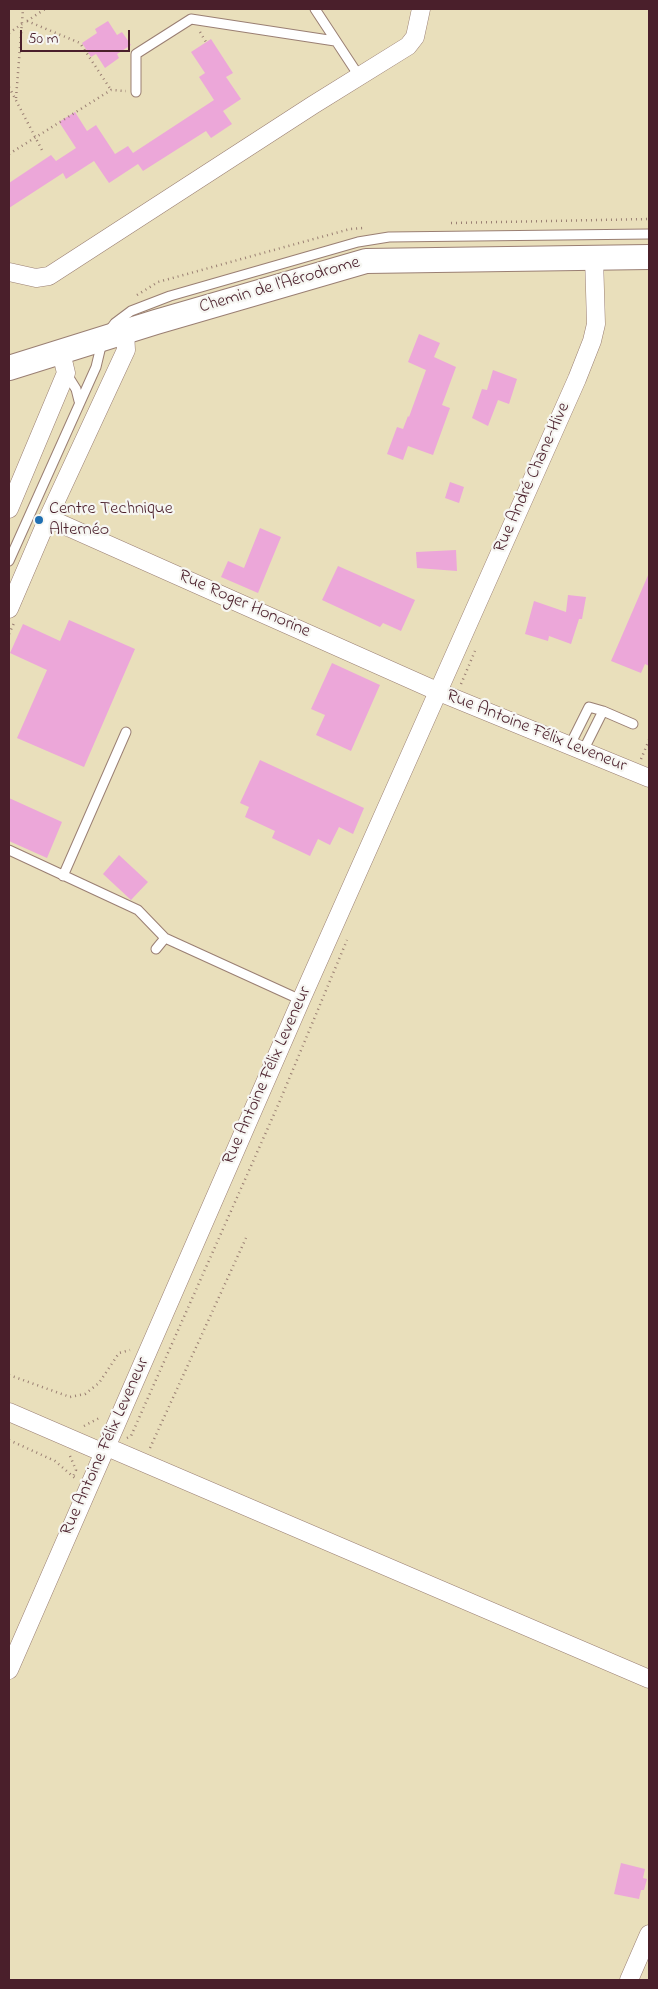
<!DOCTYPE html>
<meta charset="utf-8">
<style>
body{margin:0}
#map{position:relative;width:658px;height:1989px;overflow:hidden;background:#e9dfbb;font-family:"Indie Flower",sans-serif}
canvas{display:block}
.frame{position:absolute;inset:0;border:10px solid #4a1f2b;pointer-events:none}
.scale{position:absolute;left:20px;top:30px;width:110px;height:22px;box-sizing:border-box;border:2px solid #4a1f2b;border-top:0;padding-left:6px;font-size:15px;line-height:18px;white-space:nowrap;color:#4a1f2b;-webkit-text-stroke:4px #f6f6f2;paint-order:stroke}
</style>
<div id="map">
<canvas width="658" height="1989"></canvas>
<div class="frame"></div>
<div class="scale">50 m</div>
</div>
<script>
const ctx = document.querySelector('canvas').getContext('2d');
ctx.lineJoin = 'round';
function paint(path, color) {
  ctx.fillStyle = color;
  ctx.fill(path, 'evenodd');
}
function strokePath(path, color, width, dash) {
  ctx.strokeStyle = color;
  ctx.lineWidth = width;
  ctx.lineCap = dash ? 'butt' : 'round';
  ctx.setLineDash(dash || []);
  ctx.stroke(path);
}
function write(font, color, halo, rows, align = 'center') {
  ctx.font = font + ' "Indie Flower",sans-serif';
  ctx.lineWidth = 4.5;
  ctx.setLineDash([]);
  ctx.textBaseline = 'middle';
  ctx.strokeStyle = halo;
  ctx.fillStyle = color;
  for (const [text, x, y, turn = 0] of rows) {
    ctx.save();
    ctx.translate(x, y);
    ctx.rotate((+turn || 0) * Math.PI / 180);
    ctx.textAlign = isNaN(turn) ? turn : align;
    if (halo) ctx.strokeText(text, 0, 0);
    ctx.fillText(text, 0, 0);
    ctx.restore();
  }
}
paint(new Path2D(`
 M108 21 117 35 122 32 131 45 117 54 119 58 105 68 96 54 91 57 82 43 97 33 95 29Z
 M211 39 233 73 226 77 241 99 223 111 232 124 211 138 206 131 143 171 138 164 109 183 94 161 66 179 63 173 9 208V183L51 155 56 161 76 148 59 122 75 112 87 131 96 125 115 154 128 146 133 153 214 100 199 77 205 73 191 52Z
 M419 334 440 343 434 357 456 367 442 405 450 408 433 455 408 446 403 460 387 454 397 427 403 429 408 416 409 417 426 370 408 362Z
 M493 370 517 379 509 404 498 400 488 426 472 418 482 389 487 390Z
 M450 482 464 487 459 503 445 498Z
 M260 528 281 537 258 593 221 577 228 561 244 568Z
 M456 550 457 571 417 568 416 552Z
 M338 566 415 600 401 631 383 623 380 627 322 600Z
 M649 573V666L645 664 641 673 611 661Z
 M568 595 586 597 582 619H579L571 644 549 636 548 641 525 634 534 601 566 612Z
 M69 620 135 649 84 767 17 738 47 670 10 653 23 624 60 641Z
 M332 663 380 685 351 751 316 735 325 715 311 709Z
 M260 760 364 808 353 834 339 827 330 845 318 839 310 856 272 838 275 831 245 817 249 807 240 803Z
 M9 798 62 822 47 858 9 841Z
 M119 855 148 882 131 900 103 874Z
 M621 1863 645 1869 643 1878 647 1879 644 1890H641L639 1899 614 1894Z`), '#eca7d9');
const service = new Path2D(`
 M315 9 359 76
 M136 92V54L191 19 335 41
 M109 331 115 323 131 311 170 296 358 242 389 237 649 234
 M66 373 76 389 79 401
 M9 561 96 367 102 342
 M570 745 589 707 603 711 633 724
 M583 751 603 711
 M9 850 138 910 165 938 156 949
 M63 876 126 732
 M165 938 301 1000`);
const minor = new Path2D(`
 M9 272 36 278 49 276 313 105 408 46 415 37 421 9
 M9 509 66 373 61 352
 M48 518 439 692 649 778
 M9 609 48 518 126 350 125 332
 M9 1412 104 1453
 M107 1447 649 1679
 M9 1670 301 1000 577 379 592 341 596 324 594 257
 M629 1980 649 1934`);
const secondary = new Path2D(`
 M9 368 156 322 366 261 649 257`);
strokePath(service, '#9a7f73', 11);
strokePath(minor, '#9a7f73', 19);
strokePath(secondary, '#9a7f73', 26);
strokePath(new Path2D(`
 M27 21 80 43 111 90
 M27 21 45 9
 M200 32 206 42
 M9 33 22 24
 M9 87 43 152
 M16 98 23 9
 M9 154 111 90 126 91
 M451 223 649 219
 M137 295 158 282 350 229 363 228
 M9 634 14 623
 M461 684 475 651
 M641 759 649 740
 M9 1375 70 1397 85 1394 99 1383 119 1353 130 1350
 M84 1426 101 1417
 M127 1438 131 1436 279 1103 347 940
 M9 1440 55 1461 76 1479
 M150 1448 246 1238
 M70 1456 76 1470 73 1477`), '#9a7f73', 2.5, [1, 4]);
strokePath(service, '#fff', 9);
strokePath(minor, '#fff', 18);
strokePath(secondary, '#fff', 24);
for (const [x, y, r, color] of [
 [39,520,5,"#1f6fb2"]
]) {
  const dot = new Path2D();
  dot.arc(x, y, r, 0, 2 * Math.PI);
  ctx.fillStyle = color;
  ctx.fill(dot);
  strokePath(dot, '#f6f6f2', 2);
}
write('18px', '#4a1f2b', '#f6f6f2', [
 ["Chemin de l'Aérodrome",280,286,-16],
 ["Rue André Chane-Hive",533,478,-66],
 ["Rue Roger Honorine",244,605,24],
 ["Rue Antoine Félix Leveneur",536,732,22],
 ["Rue Antoine Félix Leveneur",268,1076,-66],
 ["Rue Antoine Félix Leveneur",106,1447,-66]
]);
write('18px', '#4a1f2b', '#f6f6f2', [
 ["Centre Technique",49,510],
 ["Alternéo",49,531]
], 'left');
</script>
